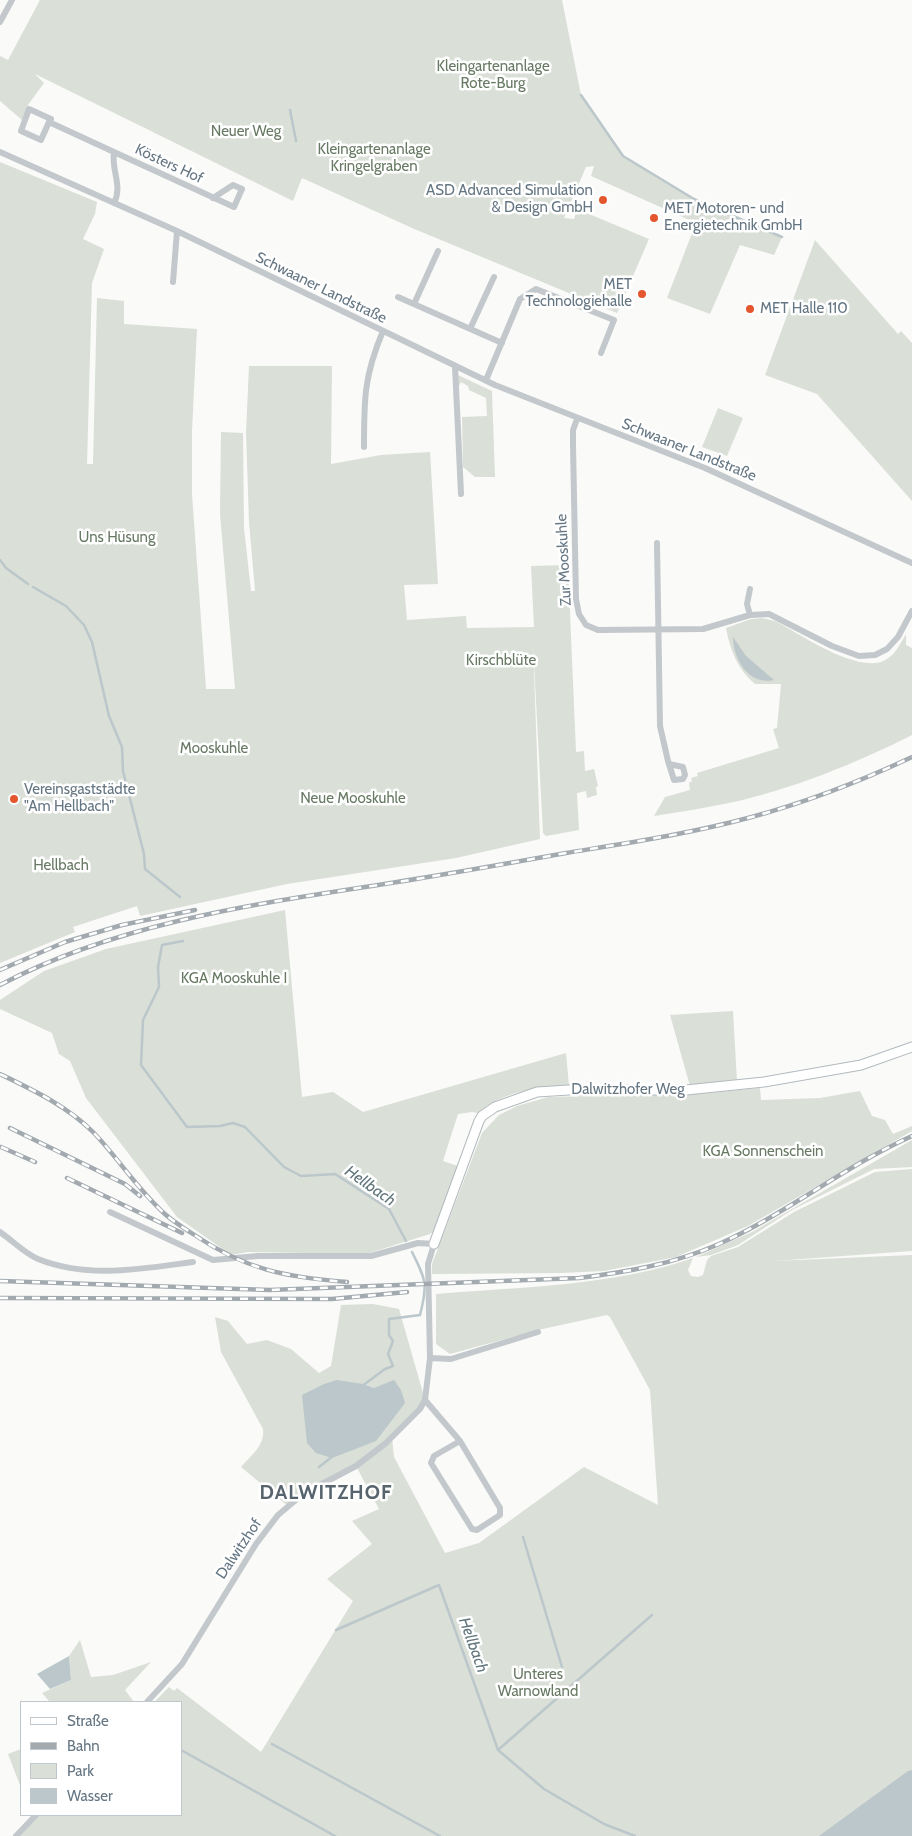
<!DOCTYPE html>
<meta charset="utf-8">
<style>
body{margin:0}
#map{position:relative;width:912px;height:1836px;overflow:hidden;background:#fafaf8;font-family:Cabin,sans-serif}
canvas{display:block}
.legend{position:absolute;left:20px;top:1701px;width:162px;height:115px;box-sizing:border-box;background:#fff;border:1px solid #c1c8cd;margin:0;padding:6px 9px;list-style:none;font-size:15px;color:#657683}
.legend li{display:flex;align-items:center;gap:10px;height:25px}
.legend b{width:25px;border:1px solid #c1c8cd}
</style>
<div id="map">
<canvas width="912" height="1836"></canvas>
<ul class="legend">
<li><b style="height:6px;background:#fff"></b>Straße</li>
<li><b style="height:6px;background:#a2aab0"></b>Bahn</li>
<li><b style="height:14px;background:#dadfd7"></b>Park</li>
<li><b style="height:14px;background:#bbc7cb"></b>Wasser</li>
</ul>
</div>
<script>
const ctx = document.querySelector('canvas').getContext('2d');
ctx.lineJoin = 'round';
function paint(path, color) {
  ctx.fillStyle = color;
  ctx.fill(path, 'evenodd');
}
function strokePath(path, color, width, dash) {
  ctx.strokeStyle = color;
  ctx.lineWidth = width;
  ctx.lineCap = dash ? 'butt' : 'round';
  ctx.setLineDash(dash || []);
  ctx.stroke(path);
}
function write(font, color, halo, rows, align = 'center') {
  ctx.font = font + ' Cabin,sans-serif';
  ctx.lineWidth = 5;
  ctx.setLineDash([]);
  ctx.textBaseline = 'middle';
  ctx.strokeStyle = halo;
  ctx.fillStyle = color;
  for (const [text, x, y, turn = 0] of rows) {
    ctx.save();
    ctx.translate(x, y);
    ctx.rotate((+turn || 0) * Math.PI / 180);
    ctx.textAlign = isNaN(turn) ? turn : align;
    if (halo) ctx.strokeText(text, 0, 0);
    ctx.fillText(text, 0, 0);
    ctx.restore();
  }
}
paint(new Path2D(`
 M40 0H562L581 95 623 156 694 199 782 237 774 255 740 245 710 314 667 298 696 223 591 176 594 166 586 167 564 218 574 219 577 209 649 239 617 313 412 228 302 178 293 201 35 74 44 83 28 105 22 120 0 101V56L8 60Z
 M0 162 97 202 95 214 83 239 104 249 92 283 87 464H93L97 298 124 301V324L197 329 192 431V494L206 689H235L220 514 221 432 243 433 244 528 251 591H255L249 522 246 433 249 366H332L331 464 381 455 430 452 438 584 404 585 407 620 466 616 467 628 534 627 531 566 568 565 576 752 584 751 585 771 594 769 598 786 596 787 597 795 587 798 586 791 577 793 579 830 546 836 543 833 533 644 540 839 456 858 287 884 140 916 137 906 73 927 75 932 0 963Z
 M815 240 898 334 901 331 912 343V501L817 394 765 375Z
 M458 375 492 391 495 477H475L463 467 462 417 487 416 486 398 469 390 468 386 461 382 458 388Z
 M718 408 743 418 727 456 702 447Z
 M751 619 762 618 775 621C802 635 851 670 881 662 894 658 900 644 906 634V645L912 648V735C857 763 790 790 729 803 705 808 679 812 654 816L665 797 690 790 689 783 692 781 691 778 698 776 697 773 779 748 773 729 777 728 781 684H755C738 670 730 650 726 628Z
 M285 910 302 1097 333 1092 363 1112 566 1053 569 1086C539 1086 501 1092 478 1113L472 1112 458 1114 443 1161 458 1166 436 1230 430 1234 366 1254 248 1252 231 1255 177 1217 86 1098 70 1061 59 1054 52 1033 0 1009V1000L44 971 106 949Z
 M733 1011 737 1082 690 1086 670 1015Z
 M760 1088 761 1100 820 1098 860 1091 872 1116 885 1120 893 1134 912 1126V1131L748 1226 676 1257 604 1271 561 1273 432 1274V1264L482 1133 499 1115 517 1106 548 1097 709 1093Z
 M912 1140V1167L874 1169 792 1210 738 1245 711 1255 696 1257 752 1232Z
 M912 1169V1251L774 1261 912 1255V1836H16L33 1818 32 1815H181V1702H154L169 1687 174 1691 177 1688 261 1752 353 1601 327 1579 372 1544 352 1521 379 1509 356 1466 288 1506 241 1467C251 1455 265 1446 263 1429L221 1352 215 1317 228 1321 247 1344 267 1340 291 1349 319 1373 331 1366 341 1305 373 1304 399 1309 425 1400 392 1437 394 1457 445 1553 479 1543 584 1467 658 1505 650 1390 610 1317 607 1315 538 1330 450 1354 436 1344V1294C519 1287 614 1286 693 1258L688 1270 691 1276 698 1277 703 1275 707 1260 711 1256 738 1247 794 1212 875 1172ZM363 1384 374 1388 332 1458Z
 M80 1640 91 1677 113 1675 151 1662 125 1690 134 1702 49 1701 42 1693 71 1680 69 1656Z
 M21 1749V1788L8 1754Z`), '#dadfd7');
paint(new Path2D(`
 M733 637 746 656 774 680C749 686 733 659 733 637Z
 M337 1380 363 1384 374 1388 394 1380 401 1390 405 1403 376 1441 332 1458 316 1453 307 1443 302 1395 324 1384Z
 M69 1656 71 1680 50 1689 37 1674Z
 M912 1770V1836H819L908 1771Z`), '#bbc7cb');
strokePath(new Path2D(`
 M581 95 623 156 694 199 782 237
 M290 110 296 141
 M0 560 6 568 28 584
 M33 587 66 606 84 625 92 642 109 716 122 747 123 771 144 854 145 869 180 897
 M183 941 162 945 158 967 159 987 143 1020 141 1065 187 1127 220 1126 233 1123 245 1127 284 1167 301 1176 335 1174 389 1209 406 1241
 M362 1386 385 1369 393 1366 388 1354 393 1341 389 1335V1319L420 1315C428 1284 426 1280 412 1252
 M319 1467 333 1456
 M523 1537 562 1667
 M336 1630 439 1585 498 1750 544 1789 604 1824 635 1836
 M272 1744 440 1836
 M181 1750 335 1836
 M498 1750 652 1615`), '#bbc7cb', 2.5);
const secondary = new Path2D(`
 M434 1244 479 1121 482 1116 495 1107 537 1092 569 1090H686L764 1082 861 1065 912 1047`);
strokePath(secondary, '#b3babf', 11);
strokePath(new Path2D(`
 M0 22 12 0
 M49 122 41 140 21 131 29 109 51 119 49 122 114 152C111 170 123 186 114 203
 M0 152 177 231 495 385 705 468 912 563
 M114 152 234 207 242 189 233 185 213 198
 M173 282 177 231
 M398 297 502 343
 M414 304 438 251
 M470 329 494 277
 M455 366 461 494
 M486 380 520 299 536 289 614 320 601 353
 M577 419 573 430V445L576 599 579 614 586 625 598 630 703 629 750 615 769 614 832 646 859 656 875 655 887 649 898 637 912 611
 M364 447C364 399 364 376 383 331
 M657 543 660 726 668 761 674 780 683 779 685 775 683 767 669 764
 M750 615 747 604 750 589
 M110 1212 213 1260 258 1256H371L418 1243 434 1244 428 1264 430 1358 425 1400 420 1409 386 1443 356 1466 303 1494 278 1515 256 1544 182 1664 147 1702
 M0 1232C12 1240 24 1253 38 1259 88 1279 141 1269 193 1262
 M430 1358 451 1359 538 1332
 M425 1400 460 1441 500 1508V1515L477 1530 472 1529 431 1463 434 1456 460 1441
 M16 1836 36 1815`), '#c3c8cc', 6);
strokePath(secondary, '#fff', 9);
const rail = new Path2D(`
 M0 970 65 942 122 925 195 910
 M0 985C112 926 241 906 365 887 432 877 499 865 566 853 627 843 688 834 748 818 804 803 859 782 912 757
 M0 1074C33 1090 67 1106 93 1132 119 1159 138 1190 166 1215 174 1222 184 1228 193 1234 246 1270 285 1277 347 1282
 M10 1128 125 1184 140 1196
 M1 1147 35 1162
 M67 1178 182 1233
 M0 1281 270 1290 579 1278C627 1272 674 1264 719 1244 786 1214 845 1166 912 1136
 M0 1298 332 1299 407 1292`);
strokePath(rail, '#a2aab0', 4.5);
strokePath(rail, '#fff', 2.5, [8]);
for (const [x, y, r, color] of [
 [603,200,5,"#e4572e"],
 [654,218,5,"#e4572e"],
 [642,294,5,"#e4572e"],
 [750,309,5,"#e4572e"],
 [14,799,5,"#e4572e"]
]) {
  const dot = new Path2D();
  dot.arc(x, y, r, 0, 2 * Math.PI);
  ctx.fillStyle = color;
  ctx.fill(dot);
  strokePath(dot, '#fff', 2);
}
write('15px', '#687a64', '#fff', [
 ["Kleingartenanlage",493,67],
 ["Rote-Burg",493,84],
 ["Neuer Weg",246,132],
 ["Kleingartenanlage",374,150],
 ["Kringelgraben",374,167],
 ["Uns Hüsung",117,538],
 ["Kirschblüte",501,661],
 ["Mooskuhle",214,749],
 ["Neue Mooskuhle",353,799],
 ["Hellbach",61,866],
 ["KGA Mooskuhle I",234,979],
 ["KGA Sonnenschein",763,1152],
 ["Unteres",538,1675],
 ["Warnowland",538,1692]
]);
write('15px', '#657683', '#fff', [
 ["Kösters Hof",169,164,25],
 ["Schwaaner Landstraße",321,288,26],
 ["Schwaaner Landstraße",689,450,22],
 ["Zur Mooskuhle",564,560,-93],
 ["Dalwitzhofer Weg",628,1090],
 ["Dalwitzhof",239,1549,-56]
]);
write('15px', '#657683', '#fff', [
 ["ASD Advanced Simulation",593,191,"right"],
 ["& Design GmbH",593,208,"right"],
 ["MET Motoren- und",664,209],
 ["Energietechnik GmbH",664,226],
 ["MET",632,285,"right"],
 ["Technologiehalle",632,302,"right"],
 ["MET Halle 110",760,309],
 ["Vereinsgaststädte",24,790],
 ["\"Am Hellbach\"",24,807]
], 'left');
write('italic 16px', '#60757c', '#fff', [
 ["Hellbach",370,1186,35],
 ["Hellbach",473,1645,70]
]);
ctx.letterSpacing = '1px';
write('bold 20px', '#57646e', '#fff', [
 ["DALWITZHOF",326,1493]
]);
ctx.letterSpacing = '0px';
</script>
